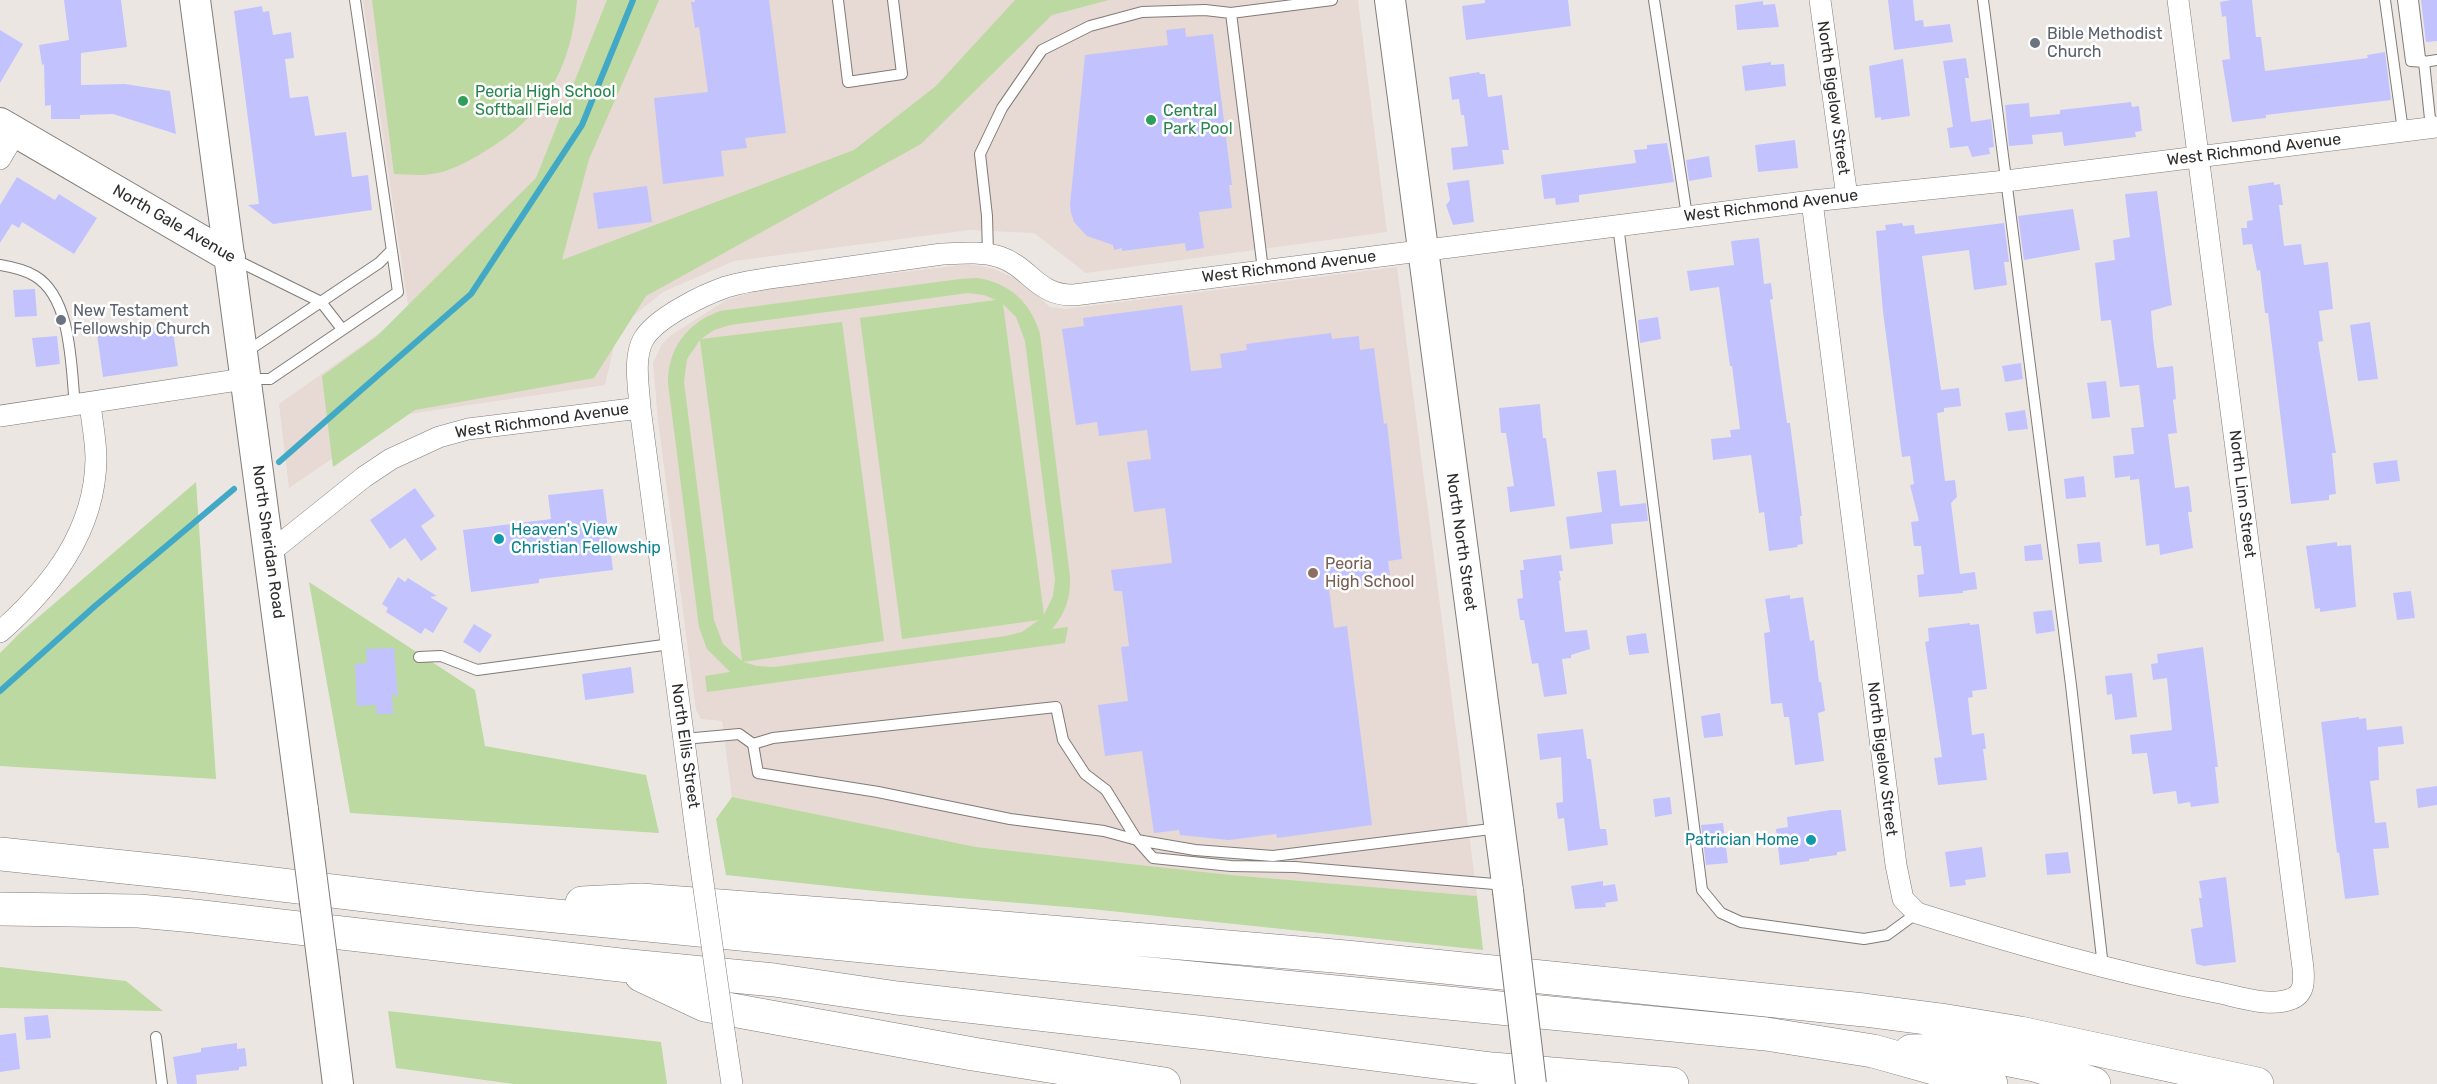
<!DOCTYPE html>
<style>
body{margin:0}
canvas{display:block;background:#ece6e3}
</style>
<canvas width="2437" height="1084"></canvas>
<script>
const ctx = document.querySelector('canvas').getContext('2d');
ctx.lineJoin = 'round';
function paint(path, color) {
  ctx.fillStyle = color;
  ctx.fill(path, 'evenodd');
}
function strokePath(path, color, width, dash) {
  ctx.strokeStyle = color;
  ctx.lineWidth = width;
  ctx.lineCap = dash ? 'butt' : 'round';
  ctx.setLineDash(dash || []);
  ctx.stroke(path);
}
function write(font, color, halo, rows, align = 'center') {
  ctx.font = font + ' Rubik,sans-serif';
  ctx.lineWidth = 5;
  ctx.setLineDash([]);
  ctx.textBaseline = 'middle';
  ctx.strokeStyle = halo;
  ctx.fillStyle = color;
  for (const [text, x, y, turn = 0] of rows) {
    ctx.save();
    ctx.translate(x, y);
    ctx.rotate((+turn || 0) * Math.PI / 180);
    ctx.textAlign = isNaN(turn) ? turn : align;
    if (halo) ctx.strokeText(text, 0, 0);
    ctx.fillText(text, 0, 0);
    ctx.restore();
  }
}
paint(new Path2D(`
 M363 0H1358L1387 232 1086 273 1034 233 969 230 734 261 663 292 618 328 605 385 395 416 289 488 279 404 409 312Z
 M970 264 994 269 1019 280 1050 307 1066 309 1397 267 1477 896 1231 875 976 847 732 797 722 721 701 719 696 710 658 421 653 363 662 344 670 336 726 300 763 289Z`), '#e7d9d3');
paint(new Path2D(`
 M372 0H577C571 70 543 118 482 153 467 162 449 172 431 174 419 176 406 174 394 174Z
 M607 0H659L589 159 562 260 854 150 936 86 1015 0H1109L1052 15 921 144 646 296 594 378 415 410 333 467 322 376 376 337 536 178Z
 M977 278C1010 283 1031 303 1040 334L1070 577C1071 597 1065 614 1052 629L1068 627 1065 643 707 692 705 676 730 672 707 649 699 627 668 383C668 348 687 323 720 311L960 279ZM968 293 984 295 996 300 860 318 902 639 1039 620 1022 632 1006 636 774 667 757 666 743 662 884 641 842 322 701 339 714 330 730 325ZM1003 304 1016 317 1025 341 1055 579 1053 596 1044 615ZM700 340 742 660V661L723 644 714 620 684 382 687 359Z
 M196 482 216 779 0 766V653L21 632Z
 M309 582 475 690 485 746 646 775 659 833 350 813Z
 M732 797 976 847 1231 875 1477 896 1483 950 1091 909 875 891 726 875 716 819Z
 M0 967 126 981 163 1011 0 1008Z
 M388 1011 661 1042 667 1084H514L396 1068Z`), '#bbd9a1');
strokePath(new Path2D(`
 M279 462 471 294 582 125 633 0
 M0 691 95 606 234 489`), '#41a9c6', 6);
paint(new Path2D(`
 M64 0H121L127 47 81 53V85L125 84 170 91 176 134 113 114 80 115V119H51V105L45 106 44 64 42 65 39 45 69 40Z
 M695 0H769L786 133 745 138 747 148 721 151 724 176 663 184 654 98 708 92 699 27 695 28 691 2H695Z
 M1485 0H1568L1571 26 1466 40 1462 6 1485 3Z
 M1888 0H1913L1915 21 1923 20 1924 27 1950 24 1953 42 1894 50Z
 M2231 0H2252L2256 37H2261L2265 71 2368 58 2367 55 2385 52 2391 100 2266 115V118L2232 122 2222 60 2230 59 2226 16 2222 17 2220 2Z
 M2421 0H2437V41L2426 42Z
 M1763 1V5L1775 4 1779 27 1737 30 1735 5Z
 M262 6 263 12 269 11 273 35 291 32 294 58 285 59 290 98 308 96 315 136 346 132 352 177 368 175 372 210 273 224 248 205 259 204 234 11Z
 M1185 28 1186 37 1213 34 1232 185H1229L1232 208 1199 212 1204 248 1186 251 1185 243 1122 251V248L1114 250 1113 245 1087 236 1074 222 1071 213 1070 205 1085 55 1168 45 1166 30Z
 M0 30 23 44 0 83Z
 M1966 58 1969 78H1965L1971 122 1991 119 1994 147 1989 148 1990 154 1972 157 1968 146 1950 148 1947 128 1953 127 1943 61Z
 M1903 59 1910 116 1881 120V117L1875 118 1869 66Z
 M1771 62V65L1784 64 1786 86 1745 91 1742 66Z
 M1479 72 1480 74H1485L1488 97 1502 95 1509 150H1502L1504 164 1453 170 1451 148 1468 146 1464 115H1461L1459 99 1452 100 1449 77Z
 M2131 102 2132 107 2139 106 2142 131 2135 132 2136 137 2064 146 2062 132 2032 135 2033 144 2009 146 2005 105 2029 103 2030 117 2060 114V110Z
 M1795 140 1798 168 1758 172 1755 145Z
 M1667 143 1674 182 1579 195V202L1556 205 1555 198 1544 199 1541 175 1636 163 1634 150 1647 149V145Z
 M1709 156 1712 177 1689 181 1686 160Z
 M17 177 55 200 59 194 97 218 74 254 22 222 19 228 12 224 0 243V205Z
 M1469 180 1474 222 1453 225 1446 205 1450 200 1447 183Z
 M2274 182V185L2280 184 2283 205H2279L2284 246 2301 244 2304 265 2328 262 2333 309 2319 311 2323 341 2318 342 2336 453H2332L2336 494 2329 495V500L2291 504 2268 313H2265L2260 270 2257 271 2252 244 2243 245 2241 228H2247V221L2253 220 2248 186Z
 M647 186 652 222 598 229 593 193Z
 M2157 191 2172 305 2151 311 2153 338 2157 368 2173 366 2176 399 2173 400 2177 433 2168 434 2175 488 2189 486 2192 512H2188L2193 548 2160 555 2159 544 2146 546 2139 479 2130 480V476L2115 478 2113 456 2134 454 2131 428 2144 427 2139 385 2120 387 2111 320 2101 321 2095 263 2115 260 2113 240 2130 237 2125 194Z
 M2073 209 2080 250 2024 260 2018 216Z
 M1902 223 1903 226 1914 225 1915 234 2004 223 2009 262H2004L2007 285 1974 290 1969 250 1922 256 1941 390 1959 388 1961 406 1944 408V412L1937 413 1945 481 1955 480 1957 497 1951 503 1960 574 1975 572 1977 589 1963 591V593L1919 597 1917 575 1924 574 1921 546H1914L1911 522 1919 521 1910 485 1914 484 1910 456 1902 457 1883 312 1876 231 1886 230 1885 225Z
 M1759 238 1764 284 1771 283 1773 299 1770 300 1787 423H1790L1802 516H1800L1803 544 1797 545 1798 547 1769 551 1764 512 1759 513 1751 455 1713 460 1711 439 1731 437 1730 430 1740 429 1732 366H1730L1719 287 1690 291 1687 271 1734 265 1731 241Z
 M35 289 37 316 15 317 13 290Z
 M1182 305 1191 371 1222 368 1220 354 1247 350 1246 344 1331 333 1332 339 1359 336 1360 350 1374 348 1384 424 1387 423 1402 559 1388 561 1390 575 1362 578 1363 585 1329 589 1334 628 1347 626 1372 825 1277 838 1276 834 1229 840 1180 835 1179 830 1154 833 1142 751 1105 756 1098 705 1128 701 1121 647 1129 646 1122 591H1114L1111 570 1172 563 1165 508 1134 512 1127 462 1151 459 1147 430 1099 436 1097 422 1076 425 1062 329 1084 326 1083 318Z
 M1658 317 1661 339 1640 343 1638 320Z
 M2370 322 2378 379 2358 381 2350 325Z
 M172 324 178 366 103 377 97 334Z
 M57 336 60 364 36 367 32 338Z
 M2021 363 2023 379 2005 382 2002 366Z
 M2106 381 2110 417 2092 419 2087 383Z
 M1540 404 1543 438H1546L1555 506 1510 512 1507 487 1514 486 1506 433H1501L1499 408Z
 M2025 410 2028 429 2008 431 2005 413Z
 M2397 460 2400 481 2376 484 2373 463Z
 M1616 470 1620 506 1646 503 1648 521 1611 524 1613 544 1570 549 1566 517 1602 512 1597 472Z
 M2084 476 2086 497 2066 499 2064 479Z
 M415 488 435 516 421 526 437 549 421 561 405 538 390 549 370 520Z
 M603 489 613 570 539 579V583L471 592 463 530 551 519 548 495Z
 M2100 542 2102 562 2079 564 2077 544Z
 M2337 542V546L2351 545 2356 607 2320 612V608L2315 609 2306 546Z
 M2041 544 2043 560 2025 561 2024 546Z
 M1561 555 1563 571H1559L1561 580 1559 581 1565 632 1587 630 1590 649 1571 655V658L1562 659 1567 694 1544 697 1538 663 1532 664 1524 620H1520L1517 599 1523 598 1520 570H1524L1523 560Z
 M398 577 405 582 408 578 437 596 430 597 448 608 433 633 425 628 421 634 386 612 388 608 382 604Z
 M2411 591 2415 618 2397 620 2393 593Z
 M1790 595V599L1803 597 1810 641 1814 640 1819 682H1821L1825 711 1818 713 1824 761 1795 765 1789 717H1784L1782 703 1771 704 1764 633 1770 632 1765 599Z
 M2052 610 2055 631 2036 634 2033 612Z
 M1970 623V625L1979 624 1987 689 1972 691 1973 697 1968 698 1972 735 1984 733 1986 749H1983L1987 780 1938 785 1934 758 1942 757 1925 642 1929 641 1928 628Z
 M474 624 492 635 480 653 463 642Z
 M1646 633 1649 653 1629 655 1626 636Z
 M2203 647 2218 767H2215L2219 803 2191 807 2190 802 2178 804 2176 791 2153 794 2147 753 2132 754 2130 735 2172 730 2167 678 2153 680 2151 664 2158 663 2157 654Z
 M394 648 398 697 392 693 393 714H377L376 705 357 706 355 664 367 663 366 649Z
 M631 667 634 693 585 700 582 674Z
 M2132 673 2137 717 2115 720 2112 694 2107 695 2105 676Z
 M1720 713 1723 736 1704 738 1701 716Z
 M2359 717V719L2366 718 2367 730 2402 726 2404 744 2378 747 2379 780 2370 781 2375 823 2386 822 2389 848 2373 849 2379 895 2345 899 2339 852 2337 853 2321 722Z
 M1583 729 1587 759H1591L1600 829H1606L1608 845 1568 851 1564 818 1558 819 1556 803 1563 802 1561 757 1540 760 1537 734Z
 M2437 786V805L2418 808 2416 789Z
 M1670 797 1672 814 1655 817 1653 799Z
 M1831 810H1841L1846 851 1837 852V855L1809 859V861L1780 865 1776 829 1788 827 1787 817Z
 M1723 823 1728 863 1706 865 1701 825Z
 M1982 847 1986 877 1965 880 1966 885 1950 887 1945 852Z
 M2068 852 2071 873 2047 875 2045 854Z
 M2226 877 2236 962 2204 966 2196 964 2191 929 2203 927 2199 898H2202L2199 881Z
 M1603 881V886L1615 884 1618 901 1605 903 1606 907 1575 909 1571 886Z
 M48 1015 51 1038 26 1040 24 1017Z
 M16 1033 20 1069 0 1072V1035Z
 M237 1043V1049L245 1048 247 1066 239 1067V1070L196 1075 197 1084H177L173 1057 201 1052V1048Z`), '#c2c3fe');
const lane = new Path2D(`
 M838 0 848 82 902 74 893 0
 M1654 0 1687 216
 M1983 0 2071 685 2103 967
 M2385 0 2403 131
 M2403 0 2411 61 2424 62
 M2413 0 2420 58 2424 62
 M2431 128 2424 62 2437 60
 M1618 225 1702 890 1721 913 1741 922 1864 939 1887 935 1917 913
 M988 255 987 216 980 154 1002 108 1042 50 1090 26 1142 12 1205 10 1231 13
 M234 259 321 302 342 329
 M0 265C12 267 25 270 35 276 72 298 71 368 75 406
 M1263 270 1231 13 1332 0
 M246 352 379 263 391 251
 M246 379H270L398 292 355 0
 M419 657 441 656 477 670 671 644
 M684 739 739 734 753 744
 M1499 828 1273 856 1195 850 1137 840 1106 790 1085 774 1063 740 1056 707 773 738 753 744 758 773 878 792 1010 819 1104 831 1137 840 1153 858 1231 866 1295 867 1506 885
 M156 1037 162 1084`);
const street = new Path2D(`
 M1820 0 1847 197
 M0 159 16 132
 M1812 201 1896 865 1903 899 1917 913C2016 944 2113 972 2215 992 2237 996 2269 1008 2291 999 2305 994 2304 980 2303 968L2178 0
 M0 416 244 379
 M269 553 364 477 391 459 439 437 468 429 640 408
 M0 632C52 586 95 531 96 459 96 441 92 422 90 404
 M699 854 640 408C639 388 633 359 643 340 655 318 703 295 726 287 752 279 780 277 807 273 852 267 897 260 942 254 961 253 982 251 1000 257 1030 267 1037 296 1074 295L1812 201 2006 181 2437 127
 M726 1044 732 1084`);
const secondary = new Path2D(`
 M195 0 303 810
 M1390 0 1508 891
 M0 123 230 257
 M325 981 338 1084`);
const highway = new Path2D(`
 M0 854 190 874 474 908 1766 1034 1873 1051 1991 1084
 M582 903 641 900 956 924 1346 957 1864 1010 1941 1020 2020 1033 2257 1084
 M0 909 139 911 194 916 620 965 774 980 897 998 1215 1034 1492 1069 1672 1084
 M641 975 705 1005 973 1054 1164 1084
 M1911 1051 1961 1050 2035 1065 2094 1084`);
strokePath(lane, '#807b78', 12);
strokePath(street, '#807b78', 22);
strokePath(secondary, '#807b78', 32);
strokePath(highway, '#807b78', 34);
strokePath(lane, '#fff', 10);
strokePath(street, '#fff', 21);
strokePath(secondary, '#fff', 30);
strokePath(highway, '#fff', 33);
const streetBridge = new Path2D(`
 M699 854 726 1044`);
const secondaryBridge = new Path2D(`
 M303 810 325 981
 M1508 891 1531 1084`);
strokePath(streetBridge, '#807b78', 22, []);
strokePath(secondaryBridge, '#807b78', 32, []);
strokePath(streetBridge, '#fff', 21);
strokePath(secondaryBridge, '#fff', 30);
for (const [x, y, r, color] of [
 [2035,43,6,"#6b7280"],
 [463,101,6,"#2e9e5b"],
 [1151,120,6,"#2e9e5b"],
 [61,320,6,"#6b7280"],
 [499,539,6,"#0f9aa8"],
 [1313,573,6,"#8d6e63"],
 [1811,840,6,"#0f9aa8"]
]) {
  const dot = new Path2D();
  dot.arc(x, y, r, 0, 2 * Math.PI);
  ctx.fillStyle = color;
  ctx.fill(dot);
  strokePath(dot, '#fff', 2);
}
write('16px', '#5b616d', '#fff', [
 ["Bible Methodist",2047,34],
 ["Church",2047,52],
 ["New Testament",73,311],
 ["Fellowship Church",73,329]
], 'left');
write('16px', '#27864d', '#fff', [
 ["Peoria High School",475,92],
 ["Softball Field",475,110],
 ["Central",1163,111],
 ["Park Pool",1163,129]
], 'left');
write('16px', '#2f2d2c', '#fff', [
 ["North Bigelow Street",1833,98,82],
 ["West Richmond Avenue",2254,150,-7],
 ["West Richmond Avenue",1771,206,-7],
 ["North Gale Avenue",174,224,30],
 ["West Richmond Avenue",1289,267,-7],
 ["West Richmond Avenue",542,421,-8],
 ["North Linn Street",2242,494,83],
 ["North Sheridan Road",268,542,82],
 ["North North Street",1461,542,82],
 ["North Ellis Street",685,746,82],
 ["North Bigelow Street",1882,759,83]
]);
write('16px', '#0d838f', '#fff', [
 ["Heaven's View",511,530],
 ["Christian Fellowship",511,548],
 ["Patrician Home",1799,840,"right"]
], 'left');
write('16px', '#785e54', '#fff', [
 ["Peoria",1325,564],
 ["High School",1325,582]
], 'left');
</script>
